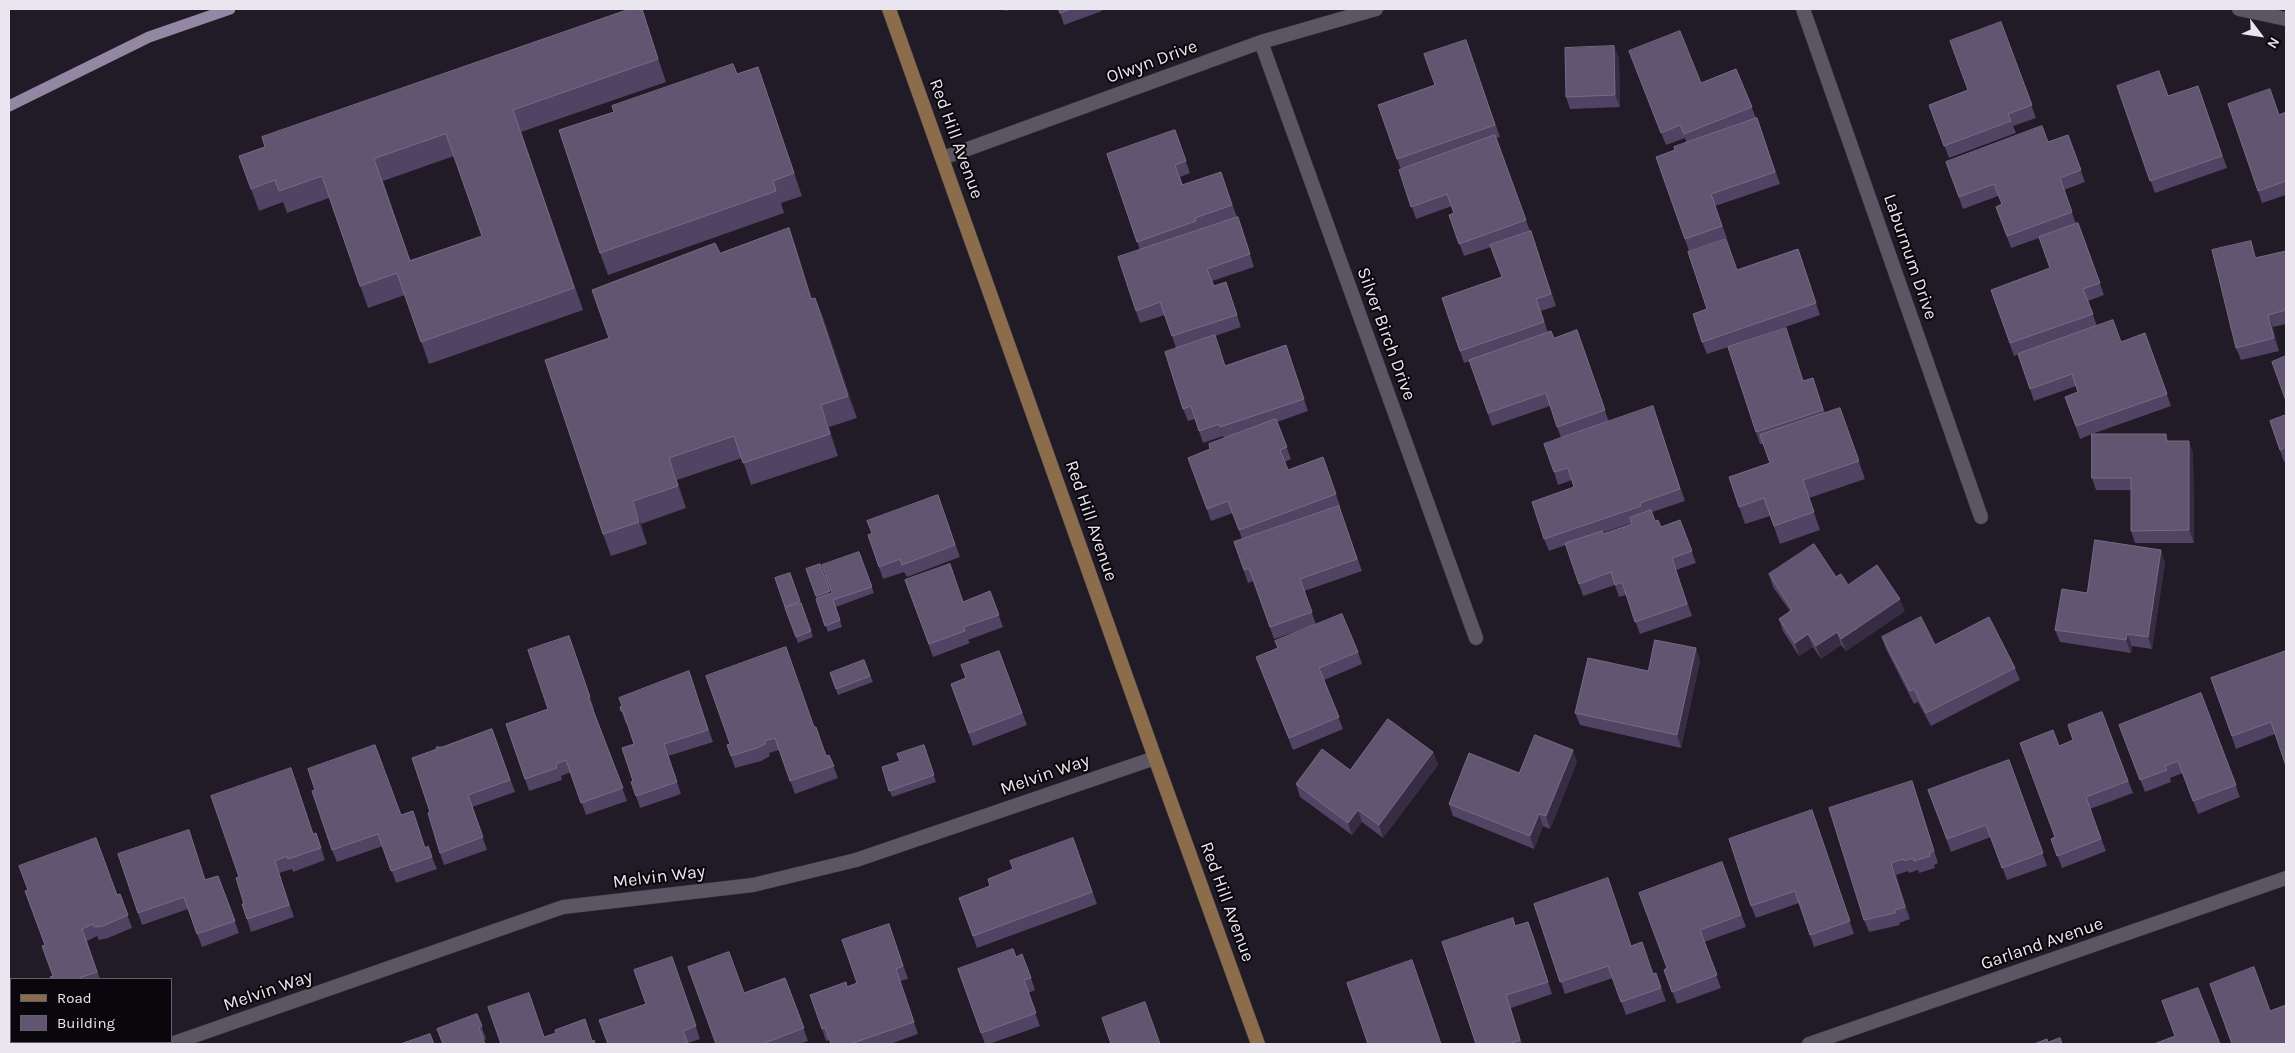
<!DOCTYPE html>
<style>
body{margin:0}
#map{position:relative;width:2295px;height:1053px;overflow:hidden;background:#201b27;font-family:Karla,sans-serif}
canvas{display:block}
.frame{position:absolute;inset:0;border:10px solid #eae6ef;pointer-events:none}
.legend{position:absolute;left:10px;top:978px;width:162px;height:65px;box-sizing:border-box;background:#09070c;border:1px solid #636067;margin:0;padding:6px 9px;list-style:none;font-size:15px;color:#eae6ef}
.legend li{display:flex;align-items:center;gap:10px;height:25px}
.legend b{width:25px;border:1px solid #636067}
.north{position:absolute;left:2235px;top:10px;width:50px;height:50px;-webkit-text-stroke:4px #09070c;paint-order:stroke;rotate:121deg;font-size:14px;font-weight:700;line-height:20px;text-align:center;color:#eae6ef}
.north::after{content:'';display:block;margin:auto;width:18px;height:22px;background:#eae6ef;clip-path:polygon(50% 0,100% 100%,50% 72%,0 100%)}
</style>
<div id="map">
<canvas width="2295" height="1053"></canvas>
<div class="frame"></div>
<ul class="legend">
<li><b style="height:6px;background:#8b6d4b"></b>Road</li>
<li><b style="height:14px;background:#615572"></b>Building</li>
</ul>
<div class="north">N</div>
</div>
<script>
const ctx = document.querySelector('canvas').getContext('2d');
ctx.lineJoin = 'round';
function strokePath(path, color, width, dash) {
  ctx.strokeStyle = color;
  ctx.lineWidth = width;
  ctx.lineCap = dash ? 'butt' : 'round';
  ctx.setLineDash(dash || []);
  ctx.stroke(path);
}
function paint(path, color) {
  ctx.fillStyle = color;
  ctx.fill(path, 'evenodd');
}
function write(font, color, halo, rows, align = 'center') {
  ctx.font = font + ' Karla,sans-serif';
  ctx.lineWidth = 4;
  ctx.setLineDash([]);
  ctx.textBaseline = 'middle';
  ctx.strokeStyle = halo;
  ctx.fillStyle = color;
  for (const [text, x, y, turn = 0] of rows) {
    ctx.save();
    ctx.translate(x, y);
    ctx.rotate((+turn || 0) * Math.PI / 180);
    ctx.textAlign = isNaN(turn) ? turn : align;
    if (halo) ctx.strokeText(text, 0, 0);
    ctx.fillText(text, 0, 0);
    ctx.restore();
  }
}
strokePath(new Path2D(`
 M9 106 149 37 230 9`), '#9388a4', 11);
const minor = new Path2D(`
 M1803 9 1981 517
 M2239 9 2286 19
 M1261 42 1476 638
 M943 158 1261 42 1376 9
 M171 1044 563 907 753 885 856 860 1155 758
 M1809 1044 2286 878`);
const secondary = new Path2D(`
 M889 9 1155 758 1258 1044`);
strokePath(minor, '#3b3741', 15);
strokePath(secondary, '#3b3741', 15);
strokePath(minor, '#5b5564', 14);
strokePath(secondary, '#8b6d4b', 14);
paint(new Path2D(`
 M642 9 666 82 521 132 583 310 429 364 405 295 368 308 329 198 287 213 283 202 259 211 239 156ZM454 156 482 236 410 260 383 181Z
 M1004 9H1013L1005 11Z
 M1059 9H1101L1102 11 1064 25Z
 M2001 22 2036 118 2013 126 2016 133 1949 158 1929 105 1968 90Z
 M1466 40 1500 137 1496 138 1530 231 1535 243 1556 306 1541 311 1548 333 1554 338 1577 330 1609 422 1657 419 1685 501 1652 512 1655 521 1661 527 1680 520 1696 563 1676 570 1692 616 1640 634 1626 595 1619 597 1615 585 1583 596 1566 545 1549 551 1544 539 1574 487 1572 480 1558 485 1554 472 1561 438 1550 406 1492 426 1470 361 1464 363 1442 298 1502 277 1491 247 1464 256 1449 215 1454 213 1452 206 1416 219 1399 170H1401L1378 105 1435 85ZM1632 523V524L1603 534 1602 533Z
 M1614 46 1619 59 1620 107 1570 109 1566 97Z
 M1629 51 1701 83 1736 69 1756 118H1757L1780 184 1715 206 1727 238 1689 251 1656 157 1675 150 1686 142 1685 138 1666 145Z
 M758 67 802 196 781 203 784 213 608 275 600 253 737 74Z
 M2117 86 2168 96 2198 86 2227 168 2155 193Z
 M2286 112V195L2262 203 2258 191 2279 115Z
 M1175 130 1190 173 1180 177 1183 185 1225 184 1237 217 1242 229 1254 267 1212 281 1214 286 1226 282 1241 327 1215 336 1225 366 1286 345 1308 411 1277 422 1291 459 1285 462 1288 470 1323 457 1340 506H1339L1362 571 1304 591 1316 624 1358 652 1362 664 1324 680 1343 729 1293 750 1256 657 1278 648 1312 626 1274 639 1253 581 1248 583 1234 542 1242 539 1233 513 1211 521 1188 458 1210 449 1224 439 1223 436 1203 443 1195 419 1188 421 1183 409 1176 348 1165 315 1140 323 1136 311 1140 250 1107 154Z
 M2068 135 2085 182 2064 190 2076 224 2078 223 2104 295 2088 301 2097 326 2121 342 2145 333 2171 406 2092 434H2166L2168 441 2193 453 2194 543H2135L2131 531V490H2096L2092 478V434L2080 439 2065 397 2078 392 2076 386 2034 401 2018 354 2014 356 1991 290 2050 268 2039 238 2011 248 1996 207 2002 204 1998 196 1963 209 1946 162 2048 142Z
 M789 228 797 251 812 299 815 298 824 320 857 418 829 427 838 456 751 485 742 458 677 480 686 508 641 524 647 544 611 556 603 534 609 338 720 253Z
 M2251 241 2256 258 2286 251V324L2273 327 2279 351 2241 360 2236 348Z
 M1798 249 1820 315 1734 345 1786 328 1803 381 1813 378 1825 413 1840 408 1865 479 1809 498 1820 530 1780 544 1770 516 1745 524 1729 477 1770 463 1763 444H1760L1756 432 1728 347 1707 354 1702 342 1707 309 1737 270Z
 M2286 415V461L2284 462 2270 421Z
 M938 495 960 557 907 577 904 572 883 579 868 535 872 533Z
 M859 552 874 593 836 607 842 627 828 632 806 569 820 564 830 594 832 593Z
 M2165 562 2152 649 2132 646 2131 653 2060 642 2055 630 2087 593Z
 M790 573 813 637 798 643 775 578Z
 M1769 574 1836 577 1848 585 1905 611 1846 651 1841 645 1821 659 1813 647 1799 656 1783 631 1779 619 1790 611 1773 587Z
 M905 580 963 602 990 591 1003 627 968 640 970 643 933 657Z
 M569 636 594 709H593L627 801 586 815 571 772 561 776 562 780 529 791 506 724 548 709Z
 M1882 637 2015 668 2020 680 1931 726 1918 702 1914 704 1886 649Z
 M1696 648 1700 661 1681 748 1580 725 1575 713Z
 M999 651 1027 725 973 746 951 684 965 679Z
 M2286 651 2275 734 2236 749 2211 678Z
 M864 660 873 682 838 695 830 673Z
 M693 683 713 742 668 756 681 794 640 808 636 796 633 781 634 744 628 723 626 724 620 707Z
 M2201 693 2240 797 2198 814 2183 773 2170 778 2171 782 2145 792 2119 725Z
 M2102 712 2133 793 2090 809 2106 851 2062 868 2051 839 2055 837 2059 746 2073 740Z
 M814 727 827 756 829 755 838 778 795 794 779 750 769 753 770 756 761 761 735 768 727 745Z
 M492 729 515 792 472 807 487 850 444 865 440 853 442 747Z
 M924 745 936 782 892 797 882 767 900 761Z
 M1433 752 1438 765 1383 838 1362 822 1352 835 1300 797 1296 784 1350 770Z
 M2009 760 2047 866 2007 880 1991 837 1951 852 1928 790Z
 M1577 762 1550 829 1543 826 1534 849 1453 816 1449 804 1519 773Z
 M1916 793 1938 863 1934 865 1935 868 1919 873 1918 870 1909 873 1908 871 1896 875 1910 919 1899 923 1900 925 1869 932 1864 920Z
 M1812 810 1854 934 1814 947 1799 903 1756 918 1751 906Z
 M401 815 432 857 437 869 396 883 383 846 337 862 332 850Z
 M316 833 325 860 293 872 292 869 279 873 294 917 251 932 247 919 244 904 239 877Z
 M1073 838 1097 904 977 948 959 898 990 886 1013 869Z
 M118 854 206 879 218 876 239 933 202 947 188 909 142 925Z
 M1722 862 1746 927 1704 942 1721 988 1677 1004 1664 970 1667 968Z
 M28 890 117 895 120 894 132 928 108 938 99 940 97 936 87 941 100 979H51L53 976 45 945Z
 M1534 904 1631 946 1653 974 1656 973 1666 1001 1626 1015 1613 978 1565 994Z
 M889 924 908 979 900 981 918 1034 890 1044H831L830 1040 826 1041 822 1029 847 987 857 983Z
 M1516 926 1533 934 1552 994 1511 1008 1522 1044H1476Z
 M672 957 700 1039 688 1043 646 1004Z
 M1016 957 1027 966 1035 990 1028 993 1040 1026 989 1044H985L958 969Z
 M785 978 808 1041 799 1044H716L744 993Z
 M9 982 11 990V1022H9Z
 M477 1014 486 1039 484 1040 437 1029Z`), '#514363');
paint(new Path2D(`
 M642 9 648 27 666 82 658 59Z
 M1614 46 1619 59 1620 107 1615 95Z
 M758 67 766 89 802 196 794 173Z
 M789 228 797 251 819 321 811 299Z
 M2251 241 2255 253 2260 271 2255 258Z
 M815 298 824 320 857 418 848 396Z
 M2268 315 2273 327 2279 351 2274 338Z
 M821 405 829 427 838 456 830 434Z
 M2189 441 2193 453 2194 543 2189 530Z
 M669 458 677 480 686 508 678 486Z
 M633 501 641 524 647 544 639 522Z
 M2161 550 2165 562 2152 649 2148 637Z
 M1900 599 1905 611 1846 651 1841 639Z
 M1837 632 1841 645 1821 659 1816 646Z
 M1808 634 1813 647 1799 656 1795 643Z
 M2127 634 2132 646 2131 653 2126 640Z
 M1696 648 1700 661 1681 748 1677 735Z
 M1573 750 1577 762 1550 829 1546 816Z
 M1433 752 1438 765 1383 838 1379 825Z
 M1912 781 1916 793 1938 863 1934 851Z
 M1358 810 1362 822 1352 835 1348 823Z
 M1539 814 1543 826 1534 849 1530 836Z
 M1891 863 1896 875 1910 919 1905 907Z`), '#362c44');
const building = new Path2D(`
 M630 9H642L658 59 513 110 574 288 421 342 397 273 360 286 322 176 279 191 275 180 251 189 239 156 265 147 262 137ZM446 134 482 236 410 261 374 159Z
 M1059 9H1071L1060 13Z
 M2001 22 2032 105 2008 114 2011 121 1944 146 1929 105 1968 90 1950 41Z
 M1680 31 1701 83 1736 69 1752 107 1684 134 1680 125 1661 133 1629 51Z
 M1466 40 1495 125 1397 159 1378 105 1435 85 1424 54Z
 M1614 46 1615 95 1566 97 1565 48Z
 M733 64 737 74 758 67 794 173 773 181 776 191 600 253 559 130 614 112 612 106Z
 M2159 71 2168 96 2198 86 2222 156 2150 181 2117 86Z
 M2270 89 2279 115 2286 112V181L2258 191 2228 104Z
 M1757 118 1775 172 1711 194 1722 226 1685 239 1656 157 1675 150 1674 147Z
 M2042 126 2048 142 2068 135 2081 170 2060 178 2072 212 2007 236 1996 207 2002 204 1994 184 1959 197 1946 162Z
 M1175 130 1186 161 1175 165 1182 185 1221 172 1232 205 1195 218 1196 221 1137 242 1107 154Z
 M1495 135 1526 220 1459 244 1449 215 1454 213 1447 194 1411 207 1399 170Z
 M1238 217 1250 254 1207 269 1214 286 1226 282 1237 315 1172 336 1160 302 1136 311 1118 257Z
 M2078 223 2100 283 2083 289 2093 314 2010 343 1991 290 2050 268 2039 237Z
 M789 228 811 299 815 298 848 396 821 405 830 434 743 463 734 436 669 458 678 486 633 501 639 522 603 534 545 360 609 338 592 290 715 243 720 253Z
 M1531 231 1551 294 1536 299 1544 322 1460 351 1442 298 1502 277 1490 245Z
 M1726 239 1737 270 1798 249 1816 303 1702 342 1693 314 1707 309 1688 252Z
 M2251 241 2255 258 2286 251V310L2268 315 2274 338 2236 348 2212 250Z
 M2113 320 2121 342 2145 333 2167 394 2076 426 2065 397 2078 392 2072 374 2030 389 2018 354Z
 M1786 328 1803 381 1813 378 1823 410 1756 432 1728 347Z
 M1577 330 1605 410 1557 427 1546 393 1488 413 1469 360 1551 331 1554 338Z
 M1215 335 1225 366 1286 345 1304 399 1220 427 1219 424 1199 431 1191 406 1183 409 1165 352Z
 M2286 356V401L2272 362Z
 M1653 406 1680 489 1640 503 1641 506 1544 539 1532 502 1574 487 1568 468 1554 472 1544 444Z
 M1840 408 1859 461 1803 480 1814 512 1774 526 1764 498 1739 507 1729 477 1770 463 1760 435Z
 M2286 415V447L2280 450 2270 421Z
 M1276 419 1287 447 1280 450 1288 470 1323 457 1336 494 1239 530 1228 501 1207 509 1188 458 1210 449 1209 444Z
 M2092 434H2166V441H2189V530L2131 531V478H2092Z
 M938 495 955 545 902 565 900 559 879 567 868 535 872 533 867 521Z
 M1339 506 1357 559 1300 579 1312 612 1270 627 1249 568 1244 570 1234 542Z
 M1651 510 1655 521 1658 520 1661 527 1680 520 1692 551 1672 558 1687 604 1635 622 1622 582 1615 585 1611 572 1579 584 1565 543 1602 531 1603 534 1632 524 1630 518Z
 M2095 540 2161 550 2148 637 2127 634 2126 640 2055 630 2062 589 2087 593Z
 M1814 544 1836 577 1841 574 1848 585 1877 565 1900 599 1841 639 1837 632 1816 646 1808 634 1795 643 1779 619 1792 610 1769 574Z
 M859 552 872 587 833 600 840 620 825 626 816 599 832 593 822 565Z
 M820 564 830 591 816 596 806 569Z
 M950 564 963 602 990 591 999 615 964 627 965 631 929 644 905 580Z
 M790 573 800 601 785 607 775 578Z
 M801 603 811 631 796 637 785 608Z
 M1342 614 1358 652 1319 668 1339 717 1289 738 1256 657 1278 648 1275 641Z
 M1921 617 1935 645 1989 617 2015 668 1926 713 1914 689 1910 691 1882 637Z
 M569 636 590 697H588L623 788 581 803 566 760 556 764 557 768 525 779 506 724 548 709 528 650Z
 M1655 640 1696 648 1677 735 1575 713 1588 658 1648 671Z
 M786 647 814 727H816L826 756 829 755 834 766 790 781 775 738 765 741V744L757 748 731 756 727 745 730 744 706 676Z
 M999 651 1022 713 969 733 951 684 966 678 961 665Z
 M2286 651V766L2271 722 2232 736 2211 678Z
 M864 660 870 676 836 689 830 673Z
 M689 671 708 730 664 744 677 782 636 796 631 782 633 781 622 748 634 744 623 711H621L620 707 622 706 619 698Z
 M2201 693 2236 785 2193 801 2178 761 2165 766 2167 770 2140 780 2119 725Z
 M2102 712 2128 781 2086 797 2101 839 2057 856 2051 839 2055 837 2020 743 2053 730 2059 746 2073 740 2068 725Z
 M1388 719 1433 752 1379 825 1358 810 1348 823 1296 784 1322 749 1350 770Z
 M492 729 510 780 468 795 483 837 440 853 428 813 430 812 412 758 437 749 436 747H442Z
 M1535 735 1573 750 1546 816 1539 814 1530 836 1449 804 1469 753 1519 773Z
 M375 745 401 815 413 811 425 848 428 846 432 857 391 871 378 834 332 850 312 791 315 790 308 769Z
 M924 745 934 775 889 791 882 767 900 761 897 754Z
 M2009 760 2043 853 2002 868 1986 825 1947 839 1928 790Z
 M291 768 313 834 316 833 321 848 288 859 287 856 275 861 289 905 247 919 242 904H244L236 878 239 877 211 796Z
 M1912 781 1934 851 1929 853 1930 856 1914 861 1913 858 1904 861 1903 859 1891 863 1905 907 1895 910V913L1864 920 1829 808Z
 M1812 810 1850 921 1810 935 1795 891 1751 906 1729 839Z
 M189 830 205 880 218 876 235 921 197 934 184 897 138 913 118 854Z
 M96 838 117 895 120 894 128 915 103 926 94 927 93 924 82 929 97 972 76 979H51L50 977 53 976 42 946 45 945 25 891 28 890 19 866Z
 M1073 838 1092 892 973 936 959 898 990 886 988 879 1013 869 1010 861Z
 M1722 862 1741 915 1700 930 1717 975 1672 992 1664 970 1667 968 1639 893Z
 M1608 878 1631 946 1642 942 1653 974 1656 973 1661 988 1621 1002 1608 966 1560 982 1534 904Z
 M1513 918 1515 926 1528 922 1548 982 1506 995 1520 1040 1508 1044H1476L1442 942Z
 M889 924 903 966 896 969 914 1022 850 1044H831L825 1027 822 1029 810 995 846 982 847 987 857 983 842 940Z
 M1013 949 1016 957 1022 954 1031 978 1024 980 1036 1013 981 1033 958 969Z
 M729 952 744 993 785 978 804 1028 762 1044H716L688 967Z
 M672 957 696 1026 683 1031 688 1044H608L599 1020 646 1004 634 970Z
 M1412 960 1441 1044H1368L1347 983Z
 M2254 967 2270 1011 2286 1005V1044H2232L2210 984Z
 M9 983 11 990V1008L9 1009Z
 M2198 988 2220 1044H2154L2175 1036 2162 1001Z
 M529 993 544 1037 556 1033 555 1030 585 1019 592 1041 594 1040 595 1044H501L488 1007Z
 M1145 1002 1160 1044H1111L1102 1018Z
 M477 1014 482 1026 479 1028 485 1044H443L437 1029Z
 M430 1034 434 1044H401Z
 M2060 1038 2062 1044H2034L2047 1039 2048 1042Z`);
paint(building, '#615572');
strokePath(building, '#766c85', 1);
write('18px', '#eae6ef', '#09070c', [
 ["Olwyn Drive",1152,62,-20],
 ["Red Hill Avenue",956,139,70],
 ["Laburnum Drive",1910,257,71],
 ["Silver Birch Drive",1386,334,70],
 ["Red Hill Avenue",1091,521,71],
 ["Melvin Way",1045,775,-19],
 ["Melvin Way",659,877,-7],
 ["Red Hill Avenue",1227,902,70],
 ["Garland Avenue",2042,944,-19],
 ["Melvin Way",268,991,-19]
]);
</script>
